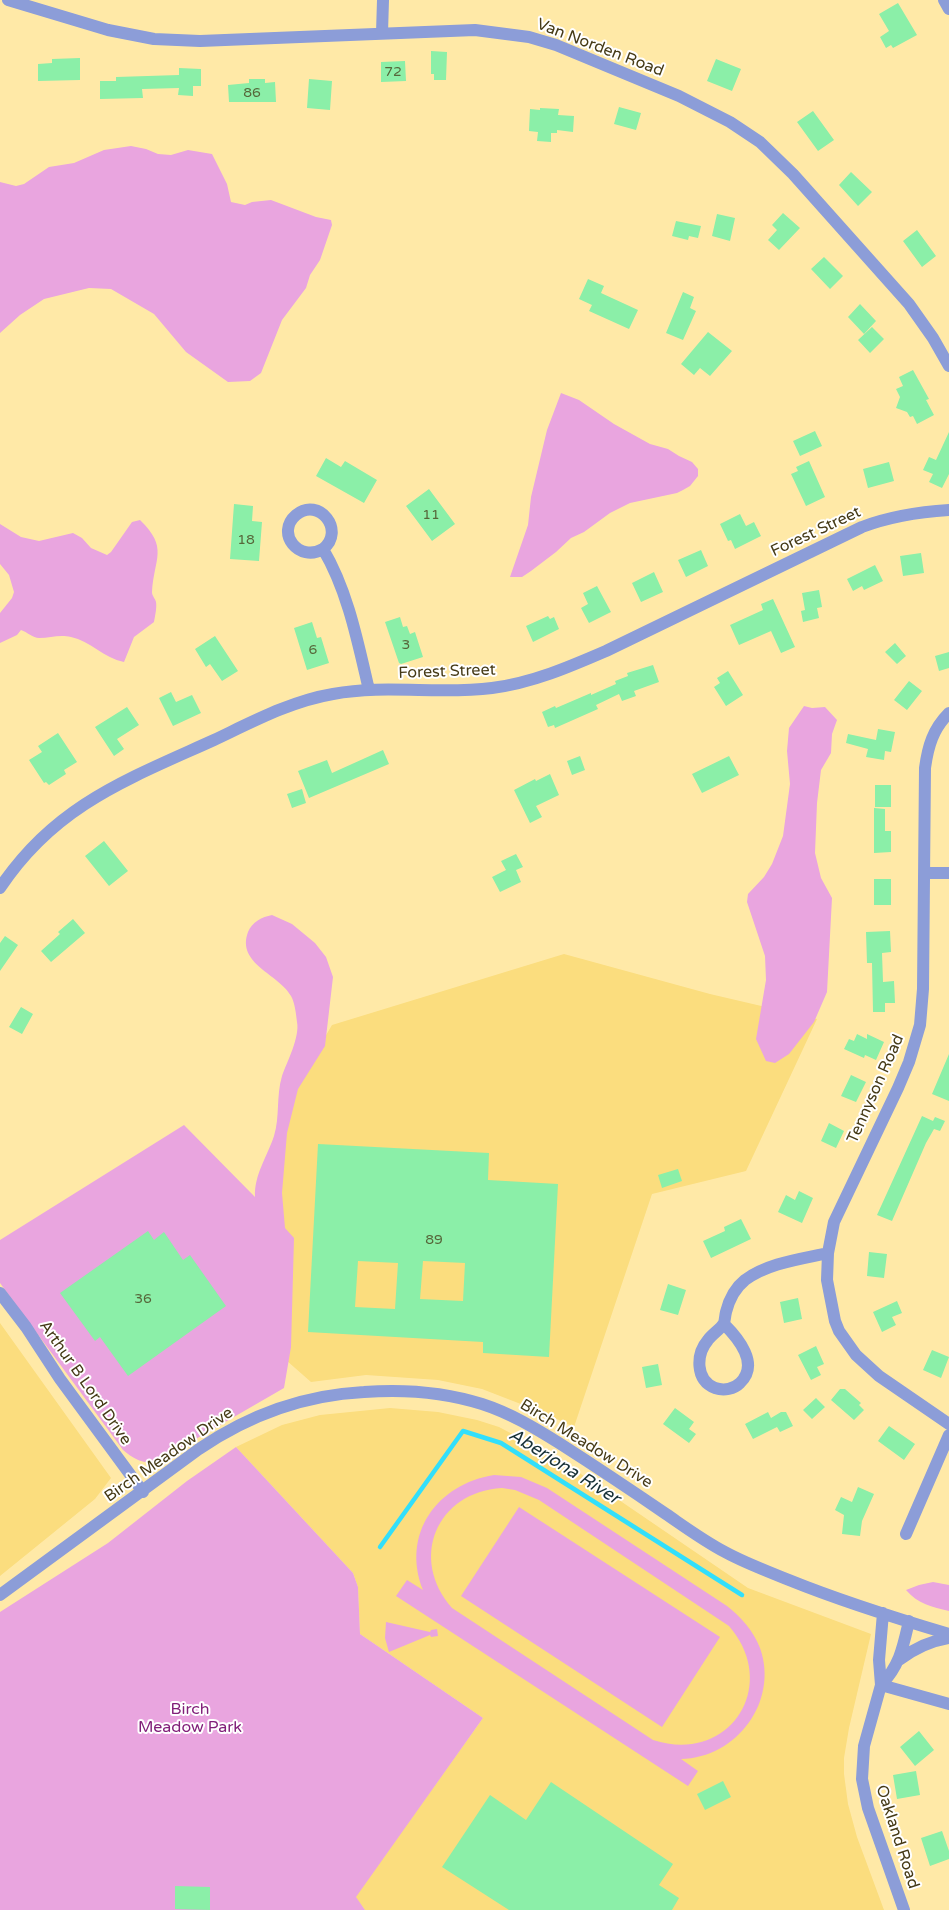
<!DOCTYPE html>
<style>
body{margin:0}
canvas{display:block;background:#ffe9a7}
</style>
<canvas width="949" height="1910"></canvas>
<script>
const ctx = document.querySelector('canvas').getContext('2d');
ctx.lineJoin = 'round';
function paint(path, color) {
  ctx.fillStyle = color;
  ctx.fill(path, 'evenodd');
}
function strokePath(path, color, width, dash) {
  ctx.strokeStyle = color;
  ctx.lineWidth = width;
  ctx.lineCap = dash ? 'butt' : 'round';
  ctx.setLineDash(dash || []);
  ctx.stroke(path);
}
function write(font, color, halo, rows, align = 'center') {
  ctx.font = font + ' "Varela Round",sans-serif';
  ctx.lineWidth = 4;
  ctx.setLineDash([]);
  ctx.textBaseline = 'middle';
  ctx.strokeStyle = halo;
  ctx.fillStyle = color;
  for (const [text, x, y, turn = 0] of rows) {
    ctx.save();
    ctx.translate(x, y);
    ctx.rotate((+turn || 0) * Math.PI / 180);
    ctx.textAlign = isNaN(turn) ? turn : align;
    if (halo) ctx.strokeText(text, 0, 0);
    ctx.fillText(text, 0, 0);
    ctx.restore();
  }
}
paint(new Path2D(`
 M564 954 710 994 817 1019 746 1171 652 1194 574 1427 544 1413 482 1389 438 1380 366 1375 311 1382 270 1346 280 1114 332 1025Z
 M0 1323 111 1478 95 1499 0 1576Z
 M390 1408 438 1412 477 1420 499 1427 556 1457 748 1588 871 1634 849 1728 844 1758V1774L848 1804 857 1837 884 1910H365L355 1897 483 1718 360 1634 358 1587 353 1573 236 1447 282 1425 320 1415Z`), '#fbdd7e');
paint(new Path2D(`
 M131 146 146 149 158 154 171 155 188 150 212 154 227 184 231 202 245 205 252 202 271 200 316 217 331 220 332 225 320 260 310 275 306 288 282 320 261 373 250 381 228 382 186 352 154 314 111 289 89 288 44 299 20 315 0 333V182L16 186 24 184 49 167 74 163 104 150Z
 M561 393 579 400 614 424 650 444 668 449 679 456 692 462 698 469V476L690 486 683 490 677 493 630 503 610 513 584 532 571 538 556 552 531 571 522 577H510L528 525 531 497 547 430Z
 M140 520C169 548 154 558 152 592 152 596 155 598 156 602 157 608 155 616 154 622L134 637 124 662C104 658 90 641 71 637 59 634 51 638 39 638 33 638 27 632 21 630L17 635 0 643V613L12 598 14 592 9 575 0 564V524L21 537 39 541 73 533 82 538 91 548 107 555 111 552 132 522Z
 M804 706 812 708 825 707 837 720 832 734 831 753 821 770 817 803 815 853 821 878 832 898 827 992 814 1022 789 1054 775 1063 766 1061 756 1039 766 980 765 956 747 902 748 894 764 877 772 864 783 836 790 784 787 751 789 728Z
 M272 915 292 924 315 943 326 957 333 977 325 1046 298 1089 287 1133 282 1193 285 1228 294 1238 291 1347 284 1388 156 1462C142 1464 134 1459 123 1450L0 1283V1240L184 1125 255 1197C254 1175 267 1157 274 1136 280 1117 276 1096 282 1076 287 1062 300 1037 297 1022 296 1014 295 1003 291 996 279 974 236 964 248 932 252 922 262 917 272 915Z
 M236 1447 353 1573 358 1587 360 1634 483 1718 356 1897 365 1910H0V1612L108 1543 187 1481Z
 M494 1475 521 1477 547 1488 727 1606C741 1617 753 1630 760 1648 779 1701 737 1758 681 1759L698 1771 688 1786 396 1596 407 1580 423 1590C401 1534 437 1484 494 1475ZM502 1488 515 1490 539 1500 729 1626C781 1686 729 1765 653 1740L452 1608C409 1559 436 1492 502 1488Z
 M519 1507 720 1637 662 1727 461 1596Z
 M933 1582 949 1585V1611C932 1607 918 1604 906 1590L919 1585Z
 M386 1622 430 1632 431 1630 437 1629 438 1636 431 1637 430 1635 389 1652 385 1638Z`), '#e9a5df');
strokePath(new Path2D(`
 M380 1547 463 1431 501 1443 742 1595`), '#32dffb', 4.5);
paint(new Path2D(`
 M898 3 917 35 893 48 891 45 886 48 880 37 889 31 879 14Z
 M431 51 447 52 446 80H434V74H431Z
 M80 58V80L38 81V64L52 63V59Z
 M716 59 741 69 732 91 707 81Z
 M405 61 406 81 381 82V62Z
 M179 68 201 69V86H193V96L178 95 179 88 142 89 143 98 100 99V81H116V77L179 75Z
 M249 79H265V83L275 82 276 102H229L228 85 249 83Z
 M309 79 332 81 330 110 307 108Z
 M619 107 641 113 636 130 614 124Z
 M540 108 559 109 558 115 574 116 573 132 557 130V133H551V142L537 141 538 132 529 131 530 109 540 110Z
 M813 111 834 140 818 151 797 122Z
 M851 172 872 192 858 206 839 185Z
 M783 213 800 228 779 250 768 240 777 230 772 225Z
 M717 214 735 218 730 241 712 236Z
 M676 221 701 226 698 238 689 236 688 240 672 236Z
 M917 230 936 256 922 267 903 241Z
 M824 257 843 276 830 289 811 269Z
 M588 279 604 286 601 293 638 310 629 329 589 311 592 305 579 299Z
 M683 292 694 297 690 308 696 311 683 340 666 333Z
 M860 304 876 321 864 334 848 317Z
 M872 327 884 339 870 353 858 340Z
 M708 332 732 351 710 376 700 368 694 375 681 364Z
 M913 370 929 399 926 400 934 415 917 424 913 416 910 417 907 412 896 408 900 397 896 389 903 386 899 377Z
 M815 431 822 446 800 456 793 441Z
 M949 432V474L942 488 929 482 933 474 923 470 929 457 936 460Z
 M326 458 341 467 345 461 377 480 364 503 316 476Z
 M809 461 825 497 806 506 791 474 798 471 796 467Z
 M889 462 894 481 868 488 863 469Z
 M429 489 455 524 432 541 406 506Z
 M234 504 253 506 252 521 262 522 259 561 230 559Z
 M740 514 746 526 754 522 761 536 735 549 731 540 728 541 720 524Z
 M701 550 708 566 686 577 678 560Z
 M921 553 924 573 903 576 900 556Z
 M875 565 883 581 864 590 862 586 853 591 847 579Z
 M654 572 663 592 641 602 632 583Z
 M597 586 611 612 589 623 581 608 588 604 583 593Z
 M819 590 822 607 817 608 819 618 803 622 801 611 805 610 802 593Z
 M773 599 795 647 781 653 771 631 739 645 730 625 763 610 761 604Z
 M548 616 550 619 554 617 559 629 533 642 526 626Z
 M400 617 403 627 407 626 410 634 415 632 423 657 401 664 399 663 385 622Z
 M312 622 317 638 321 637 329 663 307 670 294 628Z
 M215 636 238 671 222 681 210 664 206 667 195 649Z
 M895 643 906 656 897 664 885 652Z
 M949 652V668L939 671 935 656Z
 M653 665 659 682 634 691 636 696 622 701 619 694 596 705 598 709 555 728 554 725 548 727 542 712 555 706 556 708 591 693V695L616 684 615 681 628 676 627 673Z
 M728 671 743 695 726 706 714 687 720 683 717 678Z
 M909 681 922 691 907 710 894 700Z
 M171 692 176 702 192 695 201 713 173 726 159 698Z
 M127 707 139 725 117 739 124 749 114 756 95 727Z
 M878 729 895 732 891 752 885 751 884 760 866 757 868 749 846 743 848 734 876 740Z
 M58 733 77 762 64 770 66 774 49 785 46 782 44 783 29 760 42 752 38 746Z
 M383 750 389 764 309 798 298 771 327 760 332 773Z
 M580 756 585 770 572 775 567 761Z
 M729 756 739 775 702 793 692 774Z
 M550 774 559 795 536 806 542 817 530 823 514 790 535 779 536 781Z
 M875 785H891V807H875Z
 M302 789 306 803 292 808 287 794Z
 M874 808 885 809V831H891V852L874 853Z
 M104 841 128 871 109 886 85 856Z
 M516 854 523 867 516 870 521 882 500 892 492 877 506 870 501 861Z
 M874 879H891V905H874Z
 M73 919 85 933 51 962 41 951 60 934 58 932Z
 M890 931 891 952 882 953 883 982 894 981 895 1003H885V1012H873L872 963H867L866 932Z
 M5 936 18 945 0 971V943Z
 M21 1007 33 1014 22 1034 9 1027Z
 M857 1034 867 1039V1034L884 1042 876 1060 865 1055 864 1058 844 1049 849 1039 854 1041Z
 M949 1054V1101L932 1094Z
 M851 1075 866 1082 856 1102 841 1096Z
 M922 1116 933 1121 935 1117 945 1121 940 1131 934 1129 926 1143 892 1221 877 1215Z
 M829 1123 844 1131 836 1148 821 1141Z
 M318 1144 489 1153 488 1180 558 1184 549 1357 483 1353V1342L308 1332ZM358 1261 398 1263 395 1309 355 1307ZM423 1261 465 1263 463 1301 420 1299Z
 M678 1169 682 1181 662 1188 658 1175Z
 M799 1191 813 1198 802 1223 778 1212 786 1195 795 1200Z
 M741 1219 751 1239 711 1258 703 1241 725 1231 724 1227Z
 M148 1231 154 1240 164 1232 183 1260 190 1255 226 1306 128 1376 100 1337 95 1341 60 1293Z
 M869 1252 887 1254 884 1278 867 1276Z
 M668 1284 686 1290 678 1315 660 1310Z
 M798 1298 802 1319 784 1323 780 1302Z
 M897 1301 902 1313 892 1317 896 1325 882 1332 873 1312Z
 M816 1346 824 1364 817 1367 821 1375 811 1380 798 1355Z
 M932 1350 949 1357 941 1378 923 1370Z
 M658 1364 662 1385 646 1388 642 1367Z
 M840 1389H845L861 1403 859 1405 864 1410 854 1420 831 1400Z
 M816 1398 825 1407 812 1419 803 1410Z
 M675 1408 694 1422 689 1429 696 1434 689 1443 663 1424Z
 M768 1412 771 1418 781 1412H786L793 1426 780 1432 777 1427 753 1439 745 1424Z
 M889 1426 915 1444 904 1460 878 1441Z
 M858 1487 874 1494 862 1521 860 1536 842 1534 844 1515 835 1510 841 1497 852 1502Z
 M919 1731 934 1750 915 1766 900 1747Z
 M916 1771 920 1795 897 1799 893 1775Z
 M723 1781 731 1797 705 1810 697 1794Z
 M551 1782 673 1864 659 1885 679 1898 672 1910H509L442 1867 490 1795 526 1820Z
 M942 1831 949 1851V1859L930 1866 921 1838Z
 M175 1886 210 1887V1910L175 1909Z`), '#8befa8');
strokePath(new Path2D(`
 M8 0 108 30 154 39 200 41 475 30 529 37 556 45 679 96 730 122 760 142 793 174 909 304 933 338 949 366
 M944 0 949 9
 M382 33 383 0
 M323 549C299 563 275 533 296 515 319 496 346 531 323 549 348 591 358 643 369 690
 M949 713C933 729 928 746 925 768L923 989 920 1025 909 1062 898 1088 834 1222 828 1253 827 1280 835 1321 839 1331 856 1355 879 1376 949 1424
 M925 873H949
 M0 888C55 805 128 779 214 740 252 722 291 701 333 694 386 684 439 695 492 688 532 683 569 667 606 651L862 527C891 516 918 512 949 510
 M0 1293 26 1327 60 1379 143 1492
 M724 1324C738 1338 760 1364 740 1383 734 1389 724 1391 715 1388 695 1380 696 1354 708 1340 712 1334 721 1329 724 1323 725 1320 725 1316 726 1312 729 1300 735 1288 745 1280 768 1263 801 1259 828 1253
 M906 1534 949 1435
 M0 1595 199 1449C249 1415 304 1395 364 1392 404 1389 444 1392 482 1404 510 1413 535 1428 559 1443 595 1466 631 1490 666 1514 685 1527 704 1541 725 1552 745 1563 767 1571 789 1580 841 1601 895 1618 949 1634
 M883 1613 879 1660 881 1685 864 1746 862 1779 868 1808 904 1910
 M899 1660C915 1648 930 1641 949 1638
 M881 1685C900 1665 903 1647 909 1621
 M881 1685 949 1704`), '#8c9dd8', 12);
write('14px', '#56673a', null, [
 ["72",393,72],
 ["86",252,93],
 ["11",431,515],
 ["18",246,540],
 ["3",406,645],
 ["6",313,650],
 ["89",434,1240],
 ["36",143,1299]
]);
write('16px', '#453a16', '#fff', [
 ["Van Norden Road",600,48,21],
 ["Forest Street",816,532,-25],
 ["Forest Street",447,672,-2],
 ["Tennyson Road",876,1089,-66],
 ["Arthur B Lord Drive",85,1383,55],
 ["Birch Meadow Drive",586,1444,32],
 ["Birch Meadow Drive",169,1455,-35],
 ["Oakland Road",897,1837,72]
]);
write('16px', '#811f79', '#fff', [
 ["Birch",190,1710],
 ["Meadow Park",190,1728]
]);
write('italic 18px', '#163036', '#fff', [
 ["Aberjona River",564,1467,32]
]);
</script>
